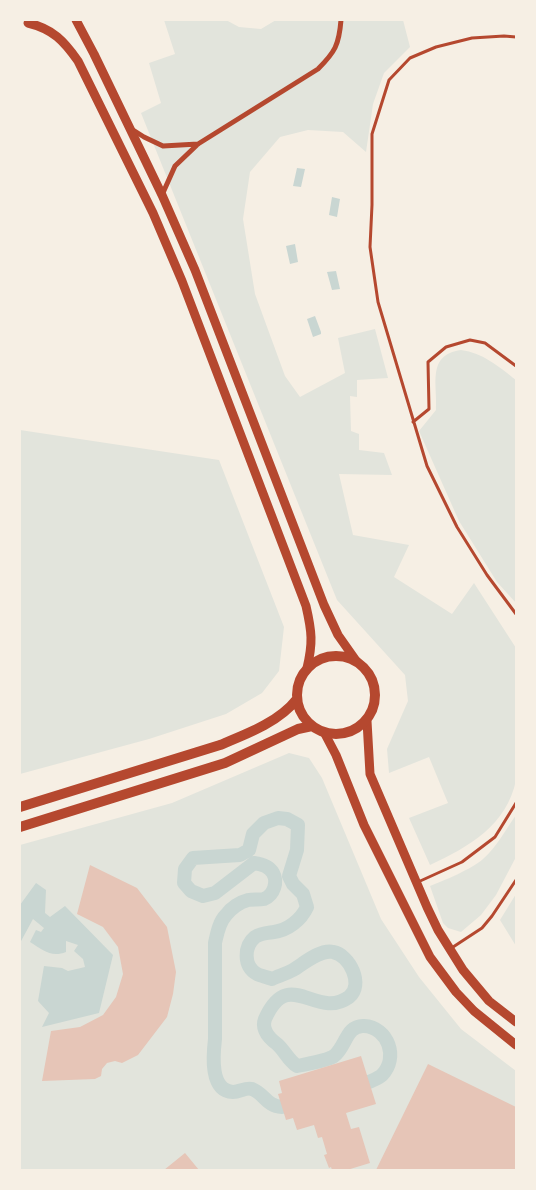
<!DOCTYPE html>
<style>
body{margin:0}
#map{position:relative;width:536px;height:1190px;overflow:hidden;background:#f6efe4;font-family:Helvetica,sans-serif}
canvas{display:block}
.frame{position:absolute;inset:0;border:21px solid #f6efe4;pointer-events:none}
</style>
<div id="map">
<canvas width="536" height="1190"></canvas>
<div class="frame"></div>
</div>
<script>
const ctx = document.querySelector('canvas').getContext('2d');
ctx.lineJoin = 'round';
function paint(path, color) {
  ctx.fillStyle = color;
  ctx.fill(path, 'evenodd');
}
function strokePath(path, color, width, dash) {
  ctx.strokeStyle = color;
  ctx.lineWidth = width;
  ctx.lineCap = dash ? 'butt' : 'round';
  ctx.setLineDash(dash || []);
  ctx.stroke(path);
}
paint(new Path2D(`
 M164 20H226L239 27 261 29 276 20H403L410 47 384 73 373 104 366 152 343 132 308 130 280 137 250 172 243 219 255 294 285 376 300 397 345 373 338 338 375 329 388 378 357 380V397L350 396 351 431 359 434V450L384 453 392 475 339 474 353 535 409 545 394 577 452 614 474 583 516 648V780C507 825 469 847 430 865L409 818 448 803 429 757 389 773 387 749 408 701 405 675 337 600 141 113 161 103 149 63 175 54Z
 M461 350C483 353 498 366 516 380V603L497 582 459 521 419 431 436 410C438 385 426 355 461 350Z
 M20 430 219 460 284 627 279 671 262 693 226 714 149 739 20 774Z
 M289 753 309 758 322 778 381 919 419 977 461 1029 516 1071V1170H20V845L172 803Z
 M516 815V857L496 895 481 915 461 932 448 928 443 923 430 886C443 881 472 869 483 859 496 848 506 829 516 815Z
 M516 894V946L500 920Z`), '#e2e4dc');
paint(new Path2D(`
 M297 168 305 169 301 187 293 186Z
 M332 197 340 199 337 217 329 215Z
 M295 244 298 262 290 264 286 246Z
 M336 271 340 289 332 290 327 272Z
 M315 316 321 332V334L313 337 307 319Z
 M36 883 46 890 45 913 50 917 65 906 113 955 99 1013 42 1027 49 1013 38 1001 44 966 62 968 68 971 85 967 83 959 74 951 78 945 66 941V952C51 958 43 950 30 942L36 930 41 932 44 928 33 919 20 943V905Z`), '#c9d6d2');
strokePath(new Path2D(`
 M282 1107C266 1106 265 1094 252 1089 246 1087 240 1092 233 1092 210 1091 213 1056 215 1039V943C217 934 219 922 226 915 231 908 240 902 248 900 253 899 259 900 264 899 274 895 278 882 273 873 269 866 262 864 254 863L215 893 203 896 191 891 184 883 185 869 193 858 240 855 249 850 253 834 264 823 278 818 287 819 298 825 297 850 289 876 293 884 303 894 307 907C301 920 288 930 274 932 267 933 261 933 255 937 244 946 243 966 257 974 261 976 267 977 272 979 278 976 286 974 293 970 303 964 320 949 333 952 350 955 364 985 349 997 316 1021 289 965 265 1019 261 1030 269 1038 277 1044 285 1051 288 1060 297 1066 306 1064 327 1061 334 1056 346 1047 346 1025 364 1026 388 1027 399 1058 382 1075 379 1078 373 1080 369 1082`), '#c9d6d2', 14);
paint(new Path2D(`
 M90 865 137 888 167 927 176 972 173 994 167 1017 138 1055 122 1063 115 1061 107 1063 102 1069 101 1076 95 1079 42 1081 51 1031 80 1027 103 1015 116 997 123 974 118 947 103 927 77 914Z
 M361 1056 376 1104 346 1113 351 1129 359 1127 370 1163 347 1170H332L331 1167 329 1168 324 1155 327 1154 322 1137 318 1138 314 1125 297 1130 293 1118 286 1120 278 1094 282 1093 279 1081Z
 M428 1064 516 1107V1170H376Z
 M185 1153 199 1170H164Z`), '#e6c5b7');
strokePath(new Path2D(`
 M516 37 504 36 472 38 436 47 410 58 389 80 372 134V205L370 247 378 302 427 466 457 527 487 575 516 614
 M413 422 429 409 428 362 446 347 470 340 485 343 516 366
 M418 882 462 862 495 837 516 803
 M450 949 482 928 492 916 516 880`), '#b5482f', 3);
strokePath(new Path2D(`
 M133 130 144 137 163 146 198 144
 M162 195 175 166 198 144 318 69C335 52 339 45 341 20`), '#b5482f', 5);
strokePath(new Path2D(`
 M76 20 94 54 162 195 195 270 324 605 338 635 357 662
 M28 23C53 29 64 41 78 61L153 213 182 281 306 606C312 632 313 643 307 668
 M367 721 370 774 427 907 438 930 463 970 489 1001 516 1022
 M325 734 336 755 364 825 430 957 456 992 474 1011 516 1045`), '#b5482f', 9);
strokePath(new Path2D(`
 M297 695a39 39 0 1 1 78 0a39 39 0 1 1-78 0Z
 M20 807 220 745C247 734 279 722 297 699
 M20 827 225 763 298 729 312 726`), '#b5482f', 10);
</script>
